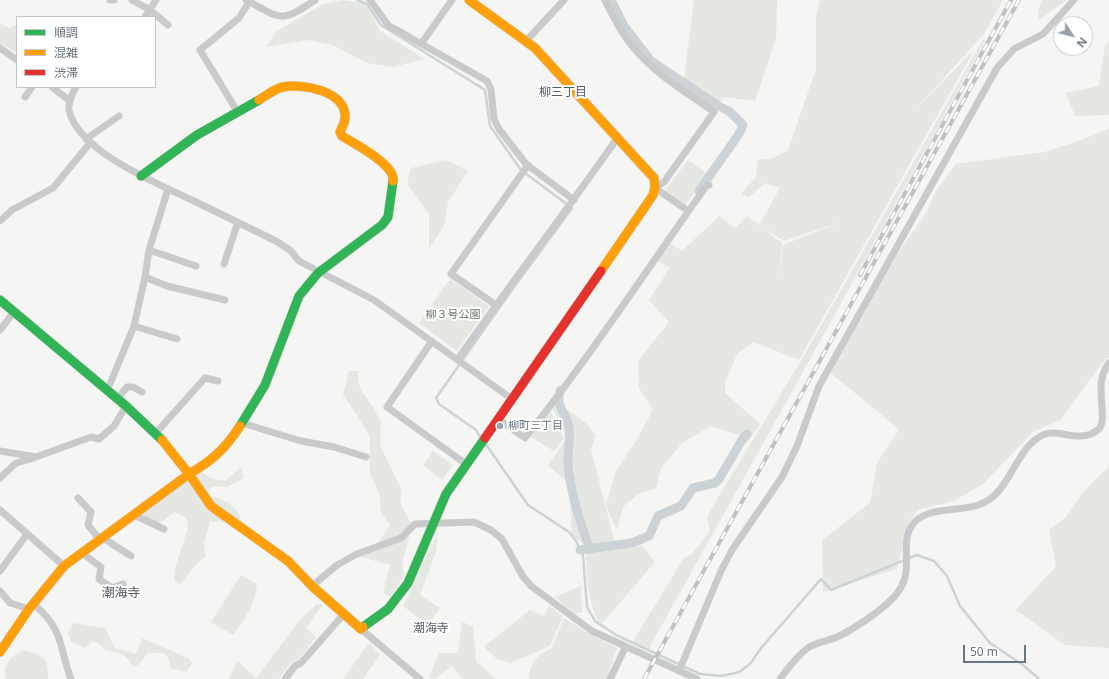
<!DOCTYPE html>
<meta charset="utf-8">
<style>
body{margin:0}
#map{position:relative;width:1109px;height:679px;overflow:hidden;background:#f5f5f4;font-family:"Noto Sans","Noto Sans JP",sans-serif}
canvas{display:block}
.legend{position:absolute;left:16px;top:16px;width:140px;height:72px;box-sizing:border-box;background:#fff;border:1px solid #c2c7cd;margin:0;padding:5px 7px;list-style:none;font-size:12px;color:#677481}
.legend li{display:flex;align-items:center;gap:8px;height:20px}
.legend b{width:20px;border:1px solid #c2c7cd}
.north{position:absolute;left:1053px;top:16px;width:40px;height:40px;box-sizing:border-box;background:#fff;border:1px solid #c2c7cd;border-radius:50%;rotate:126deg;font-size:11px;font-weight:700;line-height:16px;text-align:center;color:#677481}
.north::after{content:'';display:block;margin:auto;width:14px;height:18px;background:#99a1a9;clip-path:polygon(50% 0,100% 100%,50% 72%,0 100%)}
.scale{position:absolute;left:963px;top:645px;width:63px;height:18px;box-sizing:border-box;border:2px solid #677481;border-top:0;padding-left:5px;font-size:12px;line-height:14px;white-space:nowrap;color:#677481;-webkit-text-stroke:3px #fff;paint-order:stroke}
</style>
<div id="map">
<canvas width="1109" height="679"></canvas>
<ul class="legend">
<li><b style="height:5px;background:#30b455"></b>順調</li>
<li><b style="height:5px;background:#ff9f0a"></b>混雑</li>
<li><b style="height:5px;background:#e5322d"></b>渋滞</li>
</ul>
<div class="north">N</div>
<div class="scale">50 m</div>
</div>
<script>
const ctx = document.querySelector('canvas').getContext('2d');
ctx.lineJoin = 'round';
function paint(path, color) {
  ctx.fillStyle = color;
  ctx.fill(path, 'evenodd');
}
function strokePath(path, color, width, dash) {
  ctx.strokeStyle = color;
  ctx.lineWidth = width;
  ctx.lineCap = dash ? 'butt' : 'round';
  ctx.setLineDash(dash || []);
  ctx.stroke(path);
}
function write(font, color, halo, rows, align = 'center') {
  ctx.font = font + ' "Noto Sans","Noto Sans JP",sans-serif';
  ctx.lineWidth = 4;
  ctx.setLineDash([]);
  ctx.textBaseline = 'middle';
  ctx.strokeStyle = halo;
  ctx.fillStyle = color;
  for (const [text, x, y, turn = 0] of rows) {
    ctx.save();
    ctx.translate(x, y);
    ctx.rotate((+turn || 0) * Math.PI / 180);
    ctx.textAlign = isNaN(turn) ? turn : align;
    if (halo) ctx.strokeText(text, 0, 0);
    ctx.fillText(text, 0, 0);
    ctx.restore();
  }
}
paint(new Path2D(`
 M342 0 367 4 380 31 425 59 393 67 367 63 333 45 307 40 266 47 276 32 321 5Z
 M694 0H777L776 38 755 101 723 97 715 107 683 85Z
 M820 0H1003L984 34 913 112 974 50 799 360 754 342 737 354 725 383V393L760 424 750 439 711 426 682 443 661 468 656 488 638 494 623 507 617 530 606 506 615 473 637 439 653 410 639 388 638 361 669 322 649 300 670 268 656 260 667 241 682 251 719 216 736 228 747 216 759 225 780 188 765 183 749 197 741 194 756 177 758 160 773 158 788 150 816 69V17ZM841 222 783 245 779 284 782 243 762 227 784 241Z
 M1042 0H1067L1039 20 1038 11Z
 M0 23 9 28 17 25V53L0 43Z
 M984 38 985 41 824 334 648 650 632 643 684 558 691 555 710 531 707 516 802 359Z
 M1109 42V115L1075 116 1066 93 1099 86 1105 46Z
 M1109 129V357L1103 362 1060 420 1033 432 983 484 954 501 918 510 909 522 897 569 823 592 822 540 870 503 877 463 899 429 828 371 876 284 924 216 938 188 956 164 1044 152 1073 143Z
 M446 160 468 171 448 202 444 226 429 249V214L407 184 411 168Z
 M688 160 708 174 685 206 664 192Z
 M450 279 489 306 457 351 419 323Z
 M349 371H358V382L361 390 375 410 381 422 380 445 402 491 400 503 412 525 402 564 404 575 395 591 390 596 383 593 390 565 361 557 375 548 390 525 381 513 380 496 370 473V436L343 394Z
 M555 400 586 423 596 436 591 449 614 540 588 547 572 535 569 484 548 465 567 438 551 405Z
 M549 408 564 438 554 451 529 436Z
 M433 451 453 465 442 480 423 465Z
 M1109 466V648L1065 645 1016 610 1056 566 1049 530 1066 517 1085 490Z
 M241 467 244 478 227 487 212 486 209 491 211 497C229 499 241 510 243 528L229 523 210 521 204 543 205 557 194 567 180 585 174 580 176 565 188 528 187 520 183 516 175 512C160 521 165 527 145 518L143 514 151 504 199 471 211 478 225 481Z
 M438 533 436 551 420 595 440 608 428 625 403 606Z
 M642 545 655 562 601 625C587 603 587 577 586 552Z
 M241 575 257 584C255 605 245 619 233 635L211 622Z
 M581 586 582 612 575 614 555 597Z
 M317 604H323L306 628 316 637 299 659 292 662 279 679H229L237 661 256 678 299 621Z
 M549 605 563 616 550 646 510 663 497 659 484 647 530 610 544 616Z
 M564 618 586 632 617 648 607 679H529C530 661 537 655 552 648Z
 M462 622 473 626 476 661 496 679H463L452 666 435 679 429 678 439 653H458Z
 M73 623 105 628 115 648 136 654 142 638 190 659 192 663 187 672 170 668 169 659 165 654 149 652 138 665 134 667C125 654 121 652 106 651L98 643 91 642 85 648 71 642 68 633Z
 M369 643 380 655 363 679H343Z
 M22 650C42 655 49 656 48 679H6C2 664 11 658 22 650Z`), '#e4e7e2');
strokePath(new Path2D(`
 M357 0 367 4 381 25 485 90 490 126 521 170 572 208 509 294 436 398 439 404 476 430 481 438
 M485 443 528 505 569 532 576 541 583 555 587 607 595 621 616 635 700 674 722 676 739 672 750 664 762 647 821 579 831 590 917 555 934 561 947 576 960 606 990 643 1023 665 1039 679`), '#ccd3d6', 2.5);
strokePath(new Path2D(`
 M611 0 624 26 651 61 720 107 729 111 743 125 739 134 699 191
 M560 391C555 409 567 412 569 428 571 441 567 453 568 465 571 494 580 523 590 549
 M580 550 631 543 649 536 658 516 681 506 693 488 715 483 719 479 742 440 747 434`), '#ccd3d6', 9);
const fast = new Path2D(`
 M141 176 197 135 259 100
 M0 300 126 406 162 440
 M240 426 265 385 299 296 318 273 382 225 388 217 393 181
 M363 627 388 609 408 583 446 494 485 438`);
const slow = new Path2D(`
 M469 0 535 48 654 178 655 188 653 195 601 271
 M259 100C267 95 274 89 283 87 302 83 347 91 345 118 345 123 342 127 340 132L342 136C355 144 396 165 393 181
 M162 440 189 474 211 506 288 561 312 586 361 629 363 627
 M0 652 29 609 64 566 189 474C213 460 225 449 240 426`);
const jam = new Path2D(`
 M485 438 601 271`);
strokePath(fast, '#d1d1d2', 10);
strokePath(slow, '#d1d1d2', 10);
strokePath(jam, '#d1d1d2', 10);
strokePath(new Path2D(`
 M110 0H114
 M132 0 150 10 168 25
 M246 0C282 19 280 24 315 0
 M370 0 388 25 487 81 491 89 494 119 499 129 526 164 574 200
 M605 0C615 20 624 39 640 55 661 78 689 94 714 112L664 182 655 188 688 211
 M145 17 156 0
 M526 41 564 0
 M421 44 452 0
 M0 48 17 60
 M52 87 70 101
 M76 87C72 94 68 102 69 110 78 152 159 184 194 201 221 214 249 228 276 241L290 250 299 261 374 300 512 399
 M25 97 32 87
 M237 111 200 50 239 18 249 2
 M86 139 119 116
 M0 221 12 210 53 188 90 143
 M149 250 196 266
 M224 264 238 222
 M145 277 167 286 225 300
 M496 305 451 274 528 165
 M134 326 177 339
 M0 330 14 312
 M432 341 387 407 466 464
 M458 359C510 284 566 212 618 137
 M107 391 134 326 145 277 149 250 168 189
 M117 399 127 387H133L142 392
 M498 419 525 438C590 357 647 269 707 185H709
 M242 423 301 441 334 447 366 457
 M155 434 205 378 218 381
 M0 451 36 457 91 437 99 439 114 426 126 406
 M0 478 16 463 34 458
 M78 498 91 512 88 525 100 540
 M0 510 64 566
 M134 515 164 529
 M103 538 131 556
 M82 553 101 567 99 579 112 588 123 584
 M0 571 27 534
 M312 586 337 565 357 554 401 538 415 524 474 522 491 530 502 539 522 575 531 586 592 631 697 679
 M0 591 10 603 29 609
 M34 604C65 632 58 644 71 679
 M361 629 420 679
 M679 671 721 571 732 550 782 477 797 446 819 386 997 68 1014 49 1043 34 1074 0
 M285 679 295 666 301 663 343 615
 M610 679 625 648
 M780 679C788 668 798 655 809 647 817 642 828 641 837 637 854 629 881 611 894 597 918 572 897 545 913 524 929 503 970 515 990 499 1011 484 1018 448 1041 436 1058 426 1078 446 1099 429 1109 417 1092 384 1109 363`), '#c9cacb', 7);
strokePath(fast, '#30b455', 9);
strokePath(slow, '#ff9f0a', 9);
strokePath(jam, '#e5322d', 9);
const rail = new Path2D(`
 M860 275 1011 0
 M644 679 1019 0`);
strokePath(rail, '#c0c1c2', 4);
strokePath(rail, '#fff', 2.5, [8]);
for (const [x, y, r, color] of [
 [500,426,4,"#99a1a9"]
]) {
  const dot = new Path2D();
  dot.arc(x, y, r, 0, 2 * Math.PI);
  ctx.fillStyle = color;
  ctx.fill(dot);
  strokePath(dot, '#fff', 1.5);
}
write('11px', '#687965', '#fff', [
 ["柳３号公園",453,315]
]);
write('11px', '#677481', '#fff', [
 ["柳町三丁目",508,426]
], 'left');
write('12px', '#545d67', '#fff', [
 ["柳三丁目",563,93],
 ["潮海寺",431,629]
]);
write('13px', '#545d67', '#fff', [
 ["潮海寺",121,593]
]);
</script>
